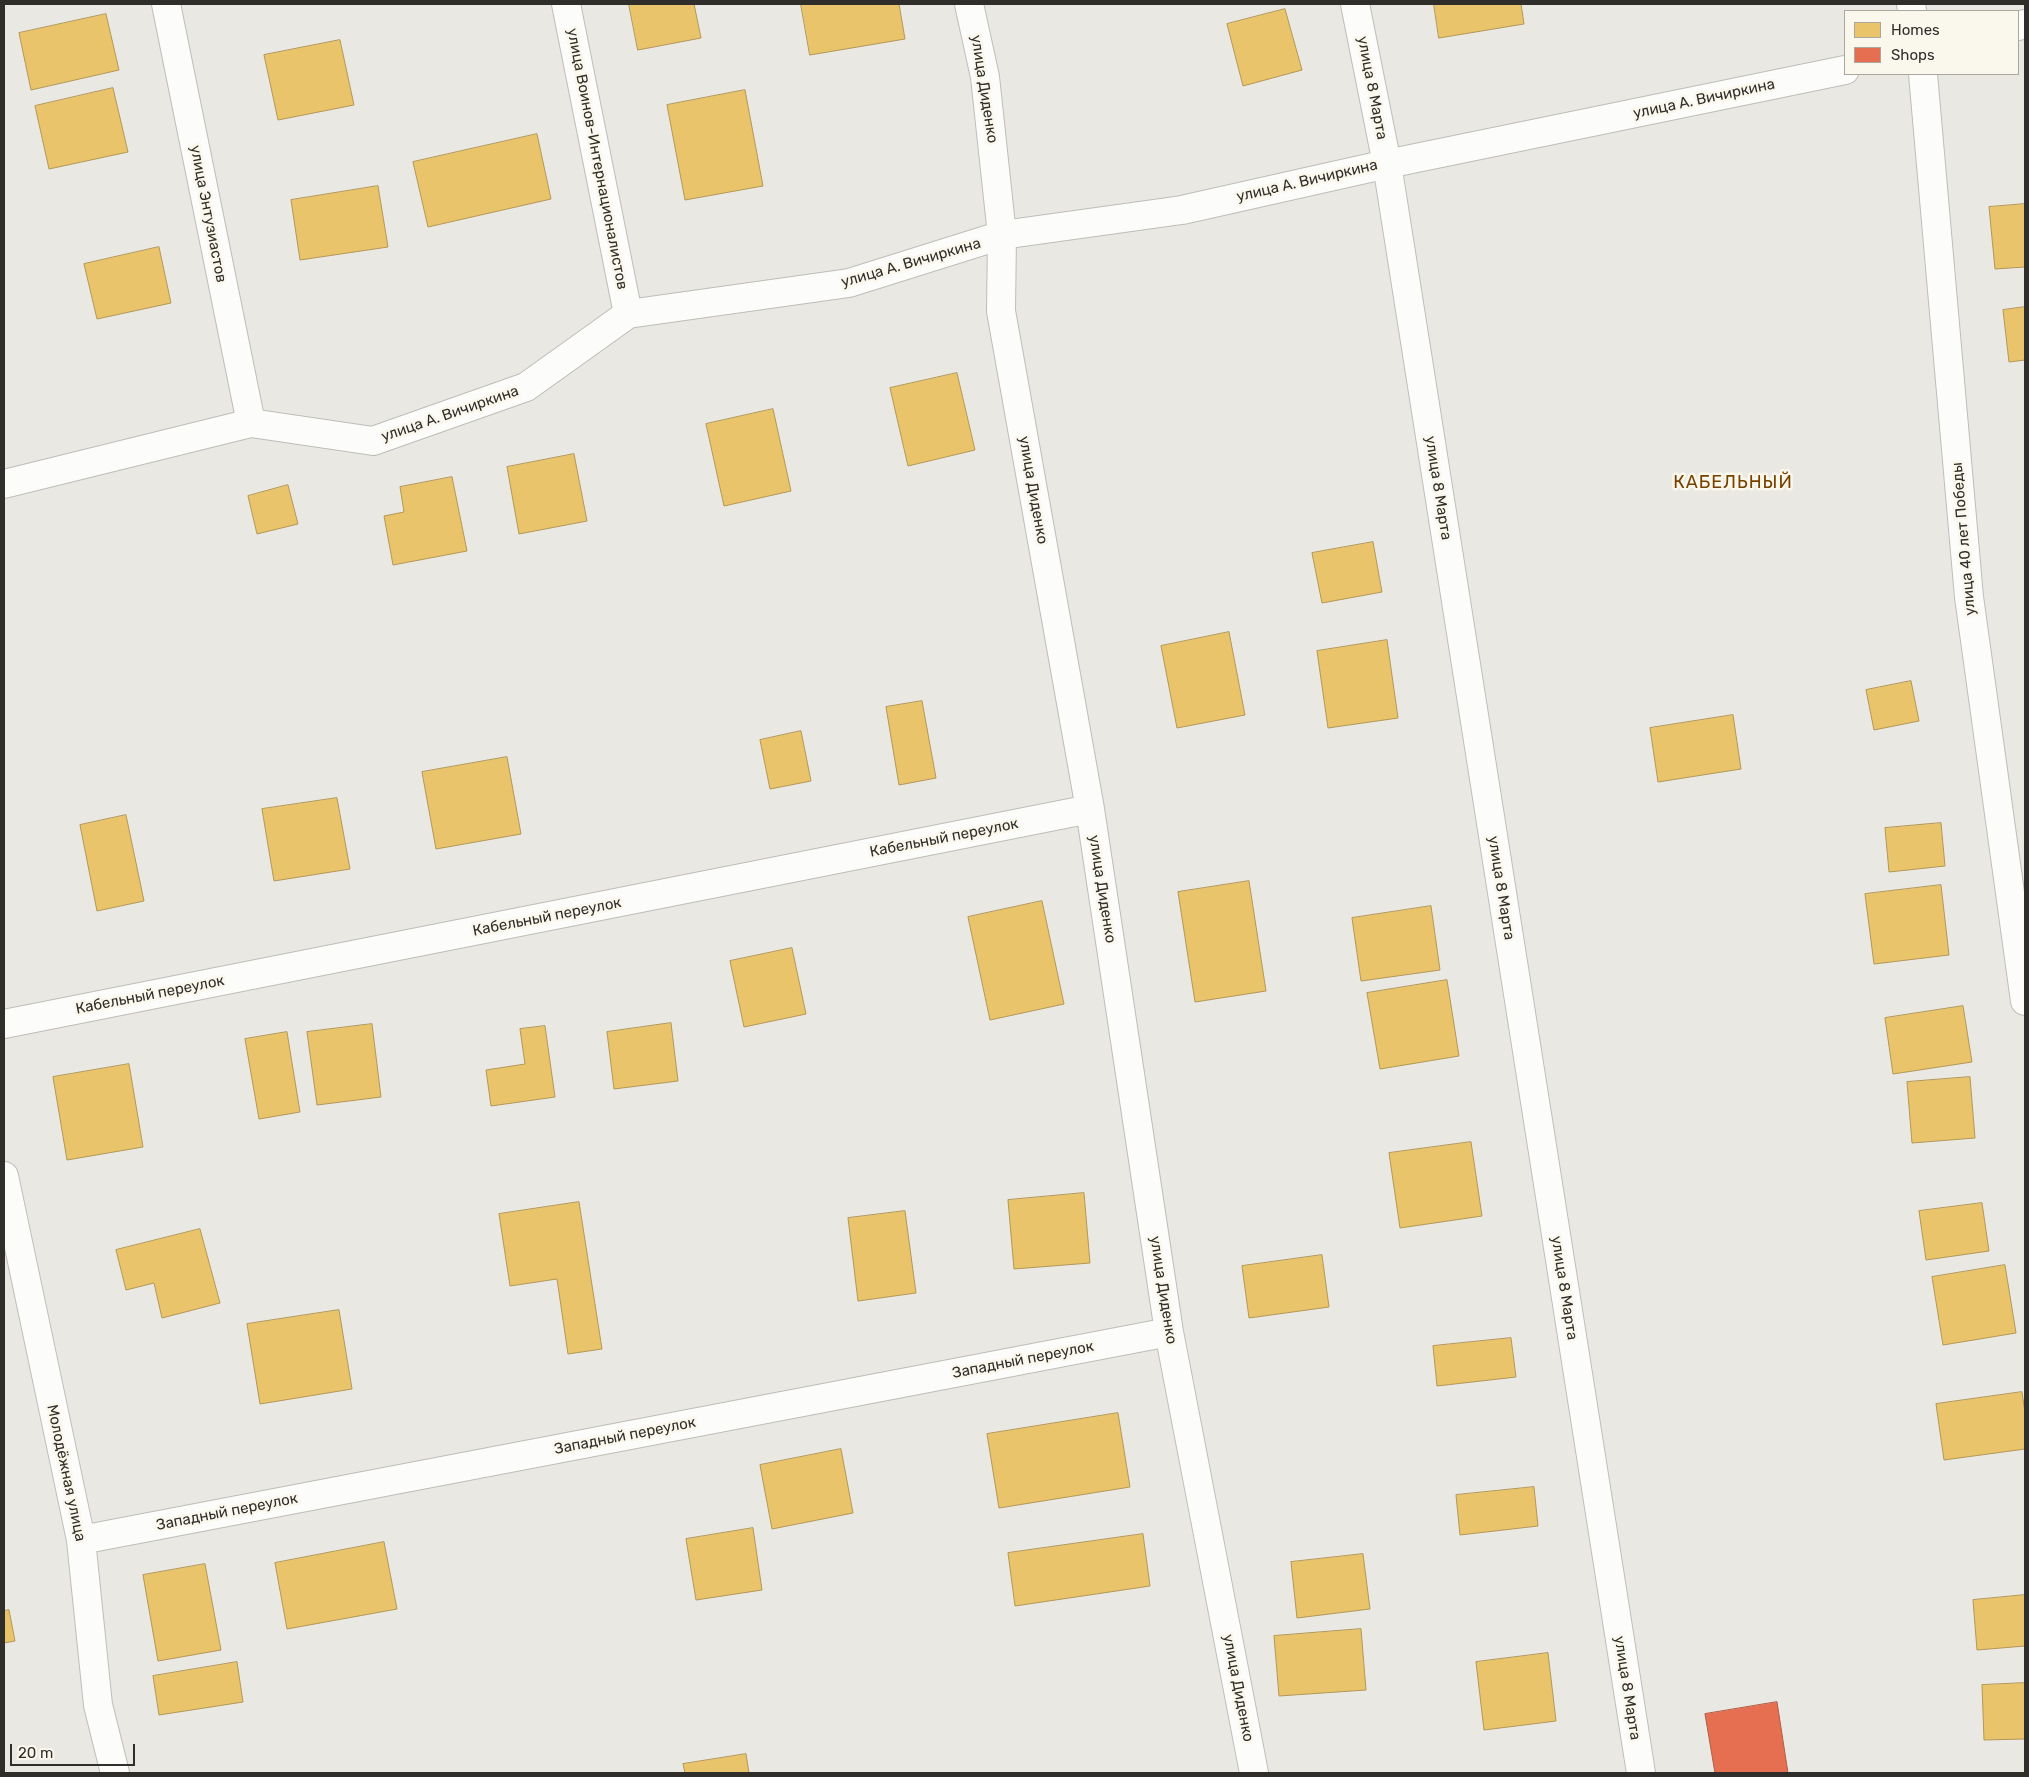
<!DOCTYPE html>
<meta charset="utf-8">
<style>
body{margin:0}
#map{position:relative;width:2029px;height:1777px;overflow:hidden;background:#eae8e2;font-family:Rubik,sans-serif}
canvas{display:block}
.frame{position:absolute;inset:0;border:5px solid #302e2a;pointer-events:none}
.legend{position:absolute;left:1844px;top:10px;width:175px;height:65px;box-sizing:border-box;background:#faf7ec;border:1px solid #a9a79e;margin:0;padding:6px 9px;list-style:none;font-size:15px;color:#302e2a}
.legend li{display:flex;align-items:center;gap:10px;height:25px}
.legend b{width:25px;border:1px solid #a9a79e}
.scale{position:absolute;left:10px;top:1744px;width:125px;height:22px;box-sizing:border-box;border:2px solid #302e2a;border-top:0;padding-left:6px;font-size:15px;line-height:18px;white-space:nowrap;color:#302e2a;-webkit-text-stroke:4px #faf7ec;paint-order:stroke}
</style>
<div id="map">
<canvas width="2029" height="1777"></canvas>
<div class="frame"></div>
<ul class="legend">
<li><b style="height:14px;background:#e9c46a"></b>Homes</li>
<li><b style="height:14px;background:#e76f51"></b>Shops</li>
</ul>
<div class="scale">20 m</div>
</div>
<script>
const ctx = document.querySelector('canvas').getContext('2d');
ctx.lineJoin = 'round';
function paint(path, color) {
  ctx.fillStyle = color;
  ctx.fill(path, 'evenodd');
}
function strokePath(path, color, width, dash) {
  ctx.strokeStyle = color;
  ctx.lineWidth = width;
  ctx.lineCap = dash ? 'butt' : 'round';
  ctx.setLineDash(dash || []);
  ctx.stroke(path);
}
function write(font, color, halo, rows, align = 'center') {
  ctx.font = font + ' Rubik,sans-serif';
  ctx.lineWidth = 5;
  ctx.setLineDash([]);
  ctx.textBaseline = 'middle';
  ctx.strokeStyle = halo;
  ctx.fillStyle = color;
  for (const [text, x, y, turn = 0] of rows) {
    ctx.save();
    ctx.translate(x, y);
    ctx.rotate((+turn || 0) * Math.PI / 180);
    ctx.textAlign = isNaN(turn) ? turn : align;
    if (halo) ctx.strokeText(text, 0, 0);
    ctx.fillText(text, 0, 0);
    ctx.restore();
  }
}
const homes = new Path2D(`
 M629 4H694L701 38 638 50Z
 M801 4H899L905 39 810 55Z
 M1434 4H1521L1524 24 1439 38Z
 M1285 9 1302 70 1243 86 1227 24Z
 M106 14 119 70 31 90 19 33Z
 M340 40 354 105 278 120 264 55Z
 M113 88 128 152 49 169 35 106Z
 M745 90 763 186 685 200 667 105Z
 M537 134 551 199 428 227 413 162Z
 M378 186 388 247 300 260 291 200Z
 M2025 204V267L1995 269 1989 207Z
 M159 247 171 303 97 319 84 264Z
 M2025 307V360L2009 362 2003 310Z
 M957 373 975 450 908 466 890 388Z
 M773 409 791 491 724 506 706 424Z
 M574 454 587 521 519 534 507 467Z
 M452 477 467 551 393 565 384 516 404 512 400 487Z
 M288 485 298 524 257 534 248 496Z
 M1373 542 1382 592 1322 603 1312 553Z
 M1229 632 1245 715 1177 728 1161 646Z
 M1387 640 1398 718 1328 728 1317 651Z
 M1911 681 1919 721 1874 730 1866 690Z
 M922 701 936 778 899 785 886 707Z
 M1733 715 1741 769 1658 782 1650 728Z
 M801 731 811 781 770 789 760 740Z
 M507 757 521 834 436 849 422 772Z
 M337 798 350 869 274 881 262 809Z
 M126 815 144 901 97 911 80 825Z
 M1941 823 1945 866 1889 872 1885 828Z
 M1249 881 1266 991 1195 1002 1178 892Z
 M1941 885 1949 955 1874 964 1865 894Z
 M1042 901 1064 1004 990 1020 968 917Z
 M1431 906 1440 970 1361 981 1352 918Z
 M792 948 806 1014 744 1027 730 961Z
 M1447 980 1459 1056 1380 1069 1367 993Z
 M1963 1006 1972 1062 1893 1074 1885 1018Z
 M671 1023 678 1081 614 1089 607 1032Z
 M372 1024 381 1097 317 1105 307 1032Z
 M545 1026 555 1097 491 1106 486 1070 525 1064 520 1029Z
 M287 1032 300 1112 259 1119 245 1039Z
 M129 1064 143 1147 67 1160 53 1077Z
 M1970 1077 1975 1138 1912 1143 1907 1082Z
 M1471 1142 1482 1216 1400 1228 1389 1153Z
 M1084 1193 1090 1263 1014 1269 1008 1200Z
 M579 1202 602 1349 568 1354 557 1279 510 1286 499 1214Z
 M1982 1203 1989 1251 1926 1260 1919 1211Z
 M905 1211 916 1293 858 1301 848 1218Z
 M200 1229 220 1303 162 1318 154 1283 126 1290 116 1250Z
 M1322 1255 1329 1307 1249 1318 1242 1266Z
 M2005 1265 2016 1333 1943 1345 1932 1277Z
 M339 1310 352 1389 260 1404 247 1324Z
 M1511 1338 1516 1377 1437 1386 1433 1346Z
 M2022 1392 2025 1413V1449L1944 1460 1936 1404Z
 M1118 1413 1130 1487 999 1508 987 1434Z
 M841 1449 853 1513 772 1529 760 1465Z
 M1534 1487 1538 1526 1460 1535 1456 1495Z
 M753 1528 762 1590 696 1600 686 1539Z
 M1143 1534 1150 1586 1015 1606 1008 1553Z
 M384 1542 397 1609 287 1629 275 1563Z
 M1363 1554 1370 1609 1297 1618 1291 1562Z
 M205 1564 221 1650 158 1661 143 1575Z
 M2025 1595V1646L1977 1650 1973 1600Z
 M9 1610 15 1641 4 1643V1611Z
 M1361 1629 1366 1690 1279 1696 1274 1636Z
 M1548 1653 1556 1721 1484 1730 1476 1662Z
 M237 1662 243 1702 159 1715 153 1676Z
 M2025 1683V1739L1984 1740 1982 1685Z
 M746 1754 749 1773H685L683 1764Z`);
paint(homes, '#e9c46a');
strokePath(homes, '#b29757', 1);
const shops = new Path2D(`
 M1777 1702 1788 1773H1715L1705 1714Z`);
paint(shops, '#e76f51');
strokePath(shops, '#b05c45', 1);
const street = new Path2D(`
 M166 4 251 423
 M566 4 628 314
 M969 4 985 77 1002 235 1001 311 1090 809 1169 1332 1254 1773
 M1355 4 1387 164 1641 1773
 M1911 4 1912 11
 M2018 26 2025 24
 M1923 74 1969 597 2025 1001
 M4 484 251 423 373 441 526 387 628 314 849 283 1002 235 1182 210 1387 164 1845 70
 M4 1024 1090 809
 M4 1176 81 1540 98 1705 115 1773
 M81 1540 1169 1332`);
strokePath(street, '#bebdb8', 30);
strokePath(street, '#fcfcfb', 28);
write('15px', '#302e2a', '#faf7ec', [
 ["улица 8 Марта",1372,88,79],
 ["улица Диденко",984,89,81],
 ["улица А. Вичиркина",1704,99,-12],
 ["улица Воинов-Интернационалистов",597,159,79],
 ["улица А. Вичиркина",1307,181,-13],
 ["улица Энтузиастов",208,214,79],
 ["улица А. Вичиркина",911,263,-16],
 ["улица А. Вичиркина",450,414,-19],
 ["улица 8 Марта",1438,488,81],
 ["улица Диденко",1033,490,80],
 ["улица 40 лет Победы",1964,539,-95],
 ["Кабельный переулок",944,838,-11],
 ["улица 8 Марта",1501,888,81],
 ["улица Диденко",1102,889,81],
 ["Кабельный переулок",547,917,-11],
 ["Кабельный переулок",150,995,-11],
 ["улица 8 Марта",1564,1288,81],
 ["улица Диденко",1163,1290,81],
 ["Западный переулок",1023,1360,-11],
 ["Западный переулок",625,1436,-11],
 ["Молодёжная улица",66,1473,78],
 ["Западный переулок",227,1512,-11],
 ["улица Диденко",1238,1688,79],
 ["улица 8 Марта",1627,1688,81]
]);
ctx.letterSpacing = '1px';
write('18px', '#774200', '#faf7ec', [
 ["КАБЕЛЬНЫЙ",1733,483]
]);
ctx.letterSpacing = '0px';
</script>
